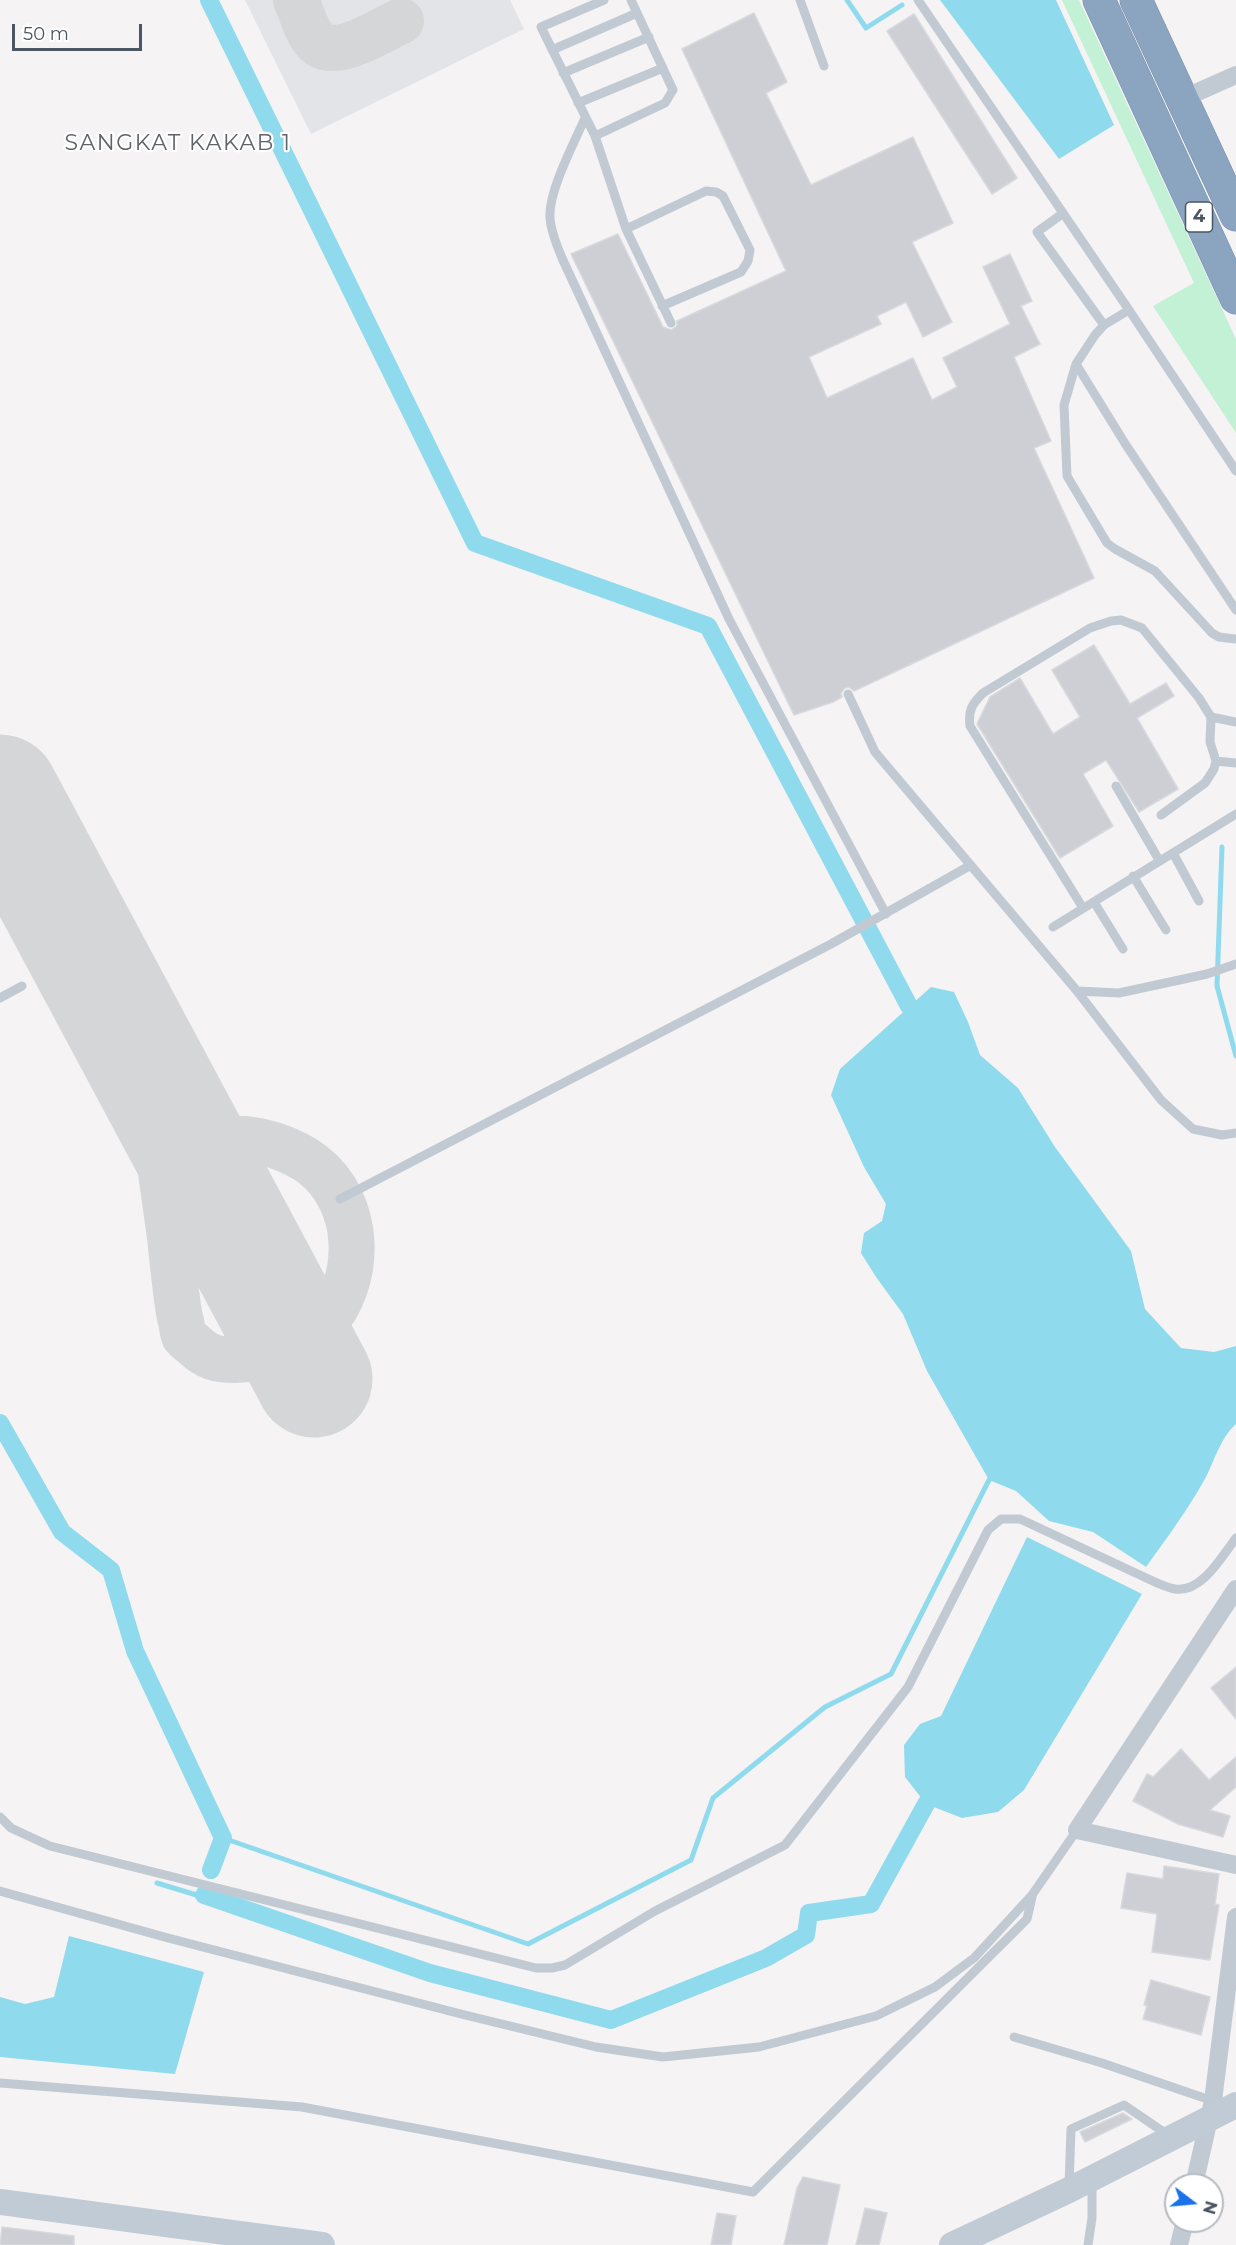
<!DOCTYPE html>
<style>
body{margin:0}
#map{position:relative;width:1236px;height:2245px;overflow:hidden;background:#f5f3f3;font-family:Montserrat,sans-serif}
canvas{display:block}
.north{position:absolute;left:1164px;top:2173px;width:60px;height:60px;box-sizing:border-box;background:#fff;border:2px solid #b7bbc0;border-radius:50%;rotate:106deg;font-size:16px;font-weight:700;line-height:24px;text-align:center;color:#4a5661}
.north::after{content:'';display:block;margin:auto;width:21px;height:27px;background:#1a73e8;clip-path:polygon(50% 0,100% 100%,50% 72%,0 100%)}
.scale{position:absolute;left:12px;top:24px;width:130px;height:27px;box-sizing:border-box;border:3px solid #4a5661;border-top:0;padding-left:8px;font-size:18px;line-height:21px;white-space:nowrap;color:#4a5661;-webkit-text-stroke:4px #fff;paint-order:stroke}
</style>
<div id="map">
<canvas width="1236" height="2245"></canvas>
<div class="north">N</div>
<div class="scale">50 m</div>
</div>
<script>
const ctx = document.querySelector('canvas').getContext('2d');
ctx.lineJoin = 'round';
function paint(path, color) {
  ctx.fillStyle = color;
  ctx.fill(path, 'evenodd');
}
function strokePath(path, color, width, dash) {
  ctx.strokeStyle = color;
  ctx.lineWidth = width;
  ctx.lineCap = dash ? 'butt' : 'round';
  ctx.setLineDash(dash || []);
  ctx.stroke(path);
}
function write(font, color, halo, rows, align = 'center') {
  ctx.font = font + ' Montserrat,sans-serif';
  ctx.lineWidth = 4.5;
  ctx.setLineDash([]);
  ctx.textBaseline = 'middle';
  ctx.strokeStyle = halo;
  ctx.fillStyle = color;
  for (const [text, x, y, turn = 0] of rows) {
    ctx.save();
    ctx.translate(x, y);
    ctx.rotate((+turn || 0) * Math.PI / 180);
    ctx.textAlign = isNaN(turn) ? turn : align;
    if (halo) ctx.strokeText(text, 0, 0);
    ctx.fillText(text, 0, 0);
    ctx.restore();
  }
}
paint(new Path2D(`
 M245 0H510L524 29 311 134Z`), '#e2e4e7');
paint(new Path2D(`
 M1062 0H1079L1236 339V433L1153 306 1194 283Z`), '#c3f1d5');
paint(new Path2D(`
 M940 0H1056L1114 125 1059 159Z
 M931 987 954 992 968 1022 980 1055 1018 1088 1055 1147 1131 1251 1145 1309 1181 1348 1214 1352 1236 1346V1424C1221 1437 1215 1459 1206 1477 1189 1508 1167 1538 1146 1567L1093 1532 1049 1521 1016 1491 989 1480 927 1371 903 1314 876 1277 861 1253 864 1233 882 1221 886 1204 864 1167 831 1095 840 1069Z
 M1027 1537 1142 1594 1024 1790 998 1812 962 1818 926 1804 905 1777 904 1745 920 1724 941 1716Z
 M69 1936 204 1972 175 2074 0 2057V1997L25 2004 54 1997Z`), '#90daee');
strokePath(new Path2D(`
 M847 0 866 28 902 5
 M1222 847 1217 986 1236 1056
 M223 1838 528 1944 691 1860 713 1798 825 1707 891 1674 989 1480
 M157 1883 203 1897`), '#90daee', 5);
strokePath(new Path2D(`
 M209 0 475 543 708 626 909 1006
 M0 1423 62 1532 111 1570 135 1651 223 1838 211 1870
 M204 1895 430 1973 611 2020 766 1958 806 1935 809 1913 871 1904 926 1804`), '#90daee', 18);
strokePath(new Path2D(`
 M296 0C302 13 306 31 316 42 335 61 381 30 401 21
 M146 1065C154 1122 162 1179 170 1237 173 1264 175 1291 180 1318 182 1323 182 1331 184 1336 186 1339 191 1342 194 1345 207 1357 217 1360 235 1360 266 1359 300 1349 322 1326 364 1281 362 1202 312 1164 293 1150 267 1141 244 1139 233 1139 223 1140 213 1135L155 1082`), '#d5d6d8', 46);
strokePath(new Path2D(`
 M0 793 314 1379`), '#d5d6d8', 117);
const building = new Path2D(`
 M754 13 787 82 766 93 811 185 913 137 953 223 912 242 952 322 923 337 906 302 877 316 881 324 809 357 827 398 913 358 932 400 957 387 943 358 1010 324 983 267 1010 254 1032 301 1021 306 1040 344 1014 357 1051 441 1034 448 1094 578 854 691 849 687 845 688 841 693 842 697 833 702 794 715 571 254 618 234 663 327 671 330 677 326V321L786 271 682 49Z
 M914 14 1017 178 992 194 887 31Z
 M1094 645 1130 704 1166 683 1174 696 1137 718 1178 789 1139 812 1106 760 1083 774 1113 826 1060 858 977 724 990 697 1020 678 1053 734 1080 717 1052 670Z
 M1236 1667V1719L1211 1688Z
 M1181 1749 1209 1780 1236 1757V1787L1210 1810 1230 1816 1223 1837 1178 1824 1133 1801 1147 1774 1153 1777Z
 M1164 1866 1219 1874 1215 1904 1219 1905 1210 1960 1152 1952 1157 1914 1121 1908 1127 1873 1163 1879Z
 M1151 1980 1210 1997 1201 2035 1143 2019 1147 2006 1144 2005Z
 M1123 2113 1132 2119 1085 2142 1080 2132Z
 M803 2177 840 2185 827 2245H784L797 2188Z
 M865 2208 887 2213 879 2245H856Z
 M717 2213 736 2216 731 2245H711Z
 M2 2227 74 2236V2245H0Z`);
paint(building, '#cdcfd5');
strokePath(building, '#d7d9de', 1.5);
const highway = new Path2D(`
 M1099 0 1236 298
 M1136 0 1236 215`);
strokePath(highway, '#7690ad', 33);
strokePath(new Path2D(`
 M604 0 541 27 595 136 626 229 671 323
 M800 0 824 66
 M918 0 1129 310 1236 471
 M552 50 637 13
 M563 73 649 37
 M578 103 663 68
 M585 118C574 143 548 192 550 218 551 232 557 246 562 258L729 619 886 914
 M595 136 665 103 673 90 631 0
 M1062 214 1037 232 1104 325
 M626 229 706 191 716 192 723 196 750 250 748 261 741 272 662 306
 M1129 310 1104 325 1095 335 1076 364 1064 405 1067 476 1107 543 1115 549 1155 571 1212 633 1219 637 1236 639
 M1076 364 1126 445 1236 610
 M848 694 875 752 1077 991 1161 1100 1193 1129 1222 1135 1236 1133
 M1216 761 1236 763
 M1116 786 1159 860
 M1161 815 1205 783 1214 769 1216 761 1210 742 1211 717
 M1173 853 1199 901
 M1133 876 1166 930
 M1094 902 1123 949
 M1083 908 970 726C968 710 972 704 983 693L1090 628 1111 621 1121 620 1142 628 1199 698 1211 717 1236 722
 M1053 927 1236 814
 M1077 991 1119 993 1207 974 1236 964
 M0 998 22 986
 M340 1199 831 944 971 865
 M0 1817 11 1828 50 1846 536 1968H552L565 1965 655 1911 785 1845 908 1687 988 1530 1001 1519H1020L1157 1583C1162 1585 1169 1588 1175 1589 1202 1593 1222 1556 1236 1538
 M0 1891 168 1938 461 2014 596 2047 663 2057 759 2047 876 2016 935 1987 974 1958 1032 1895 1077 1830
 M1014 2037 1102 2063 1213 2101
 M0 2083 302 2107 753 2192 1027 1919 1032 1897
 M1069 2186 1071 2129 1124 2105 1168 2135
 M1088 2245 1092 2218V2181`), '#c1cad2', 9);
strokePath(new Path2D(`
 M1182 99 1236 75
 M1236 1589 1077 1830 1236 1865
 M1194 2185 1213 2101 1236 1917
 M1179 2245 1185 2221`), '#c1cad2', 18);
strokePath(new Path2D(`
 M0 2202 322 2245
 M952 2245 1069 2190 1236 2105`), '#c1cbd6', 26);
strokePath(highway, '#8ba5c1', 32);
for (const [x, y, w] of [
 [1199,217,27]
]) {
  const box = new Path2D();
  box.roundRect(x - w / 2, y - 15, w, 30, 4.5);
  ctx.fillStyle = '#fff';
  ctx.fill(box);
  strokePath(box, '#4a5661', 1.5);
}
write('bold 18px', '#4a5661', null, [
 ["4",1199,217]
]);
ctx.letterSpacing = '1.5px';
write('22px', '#5f6368', '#fff', [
 ["SANGKAT KAKAB 1",178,144]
]);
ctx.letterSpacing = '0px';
</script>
